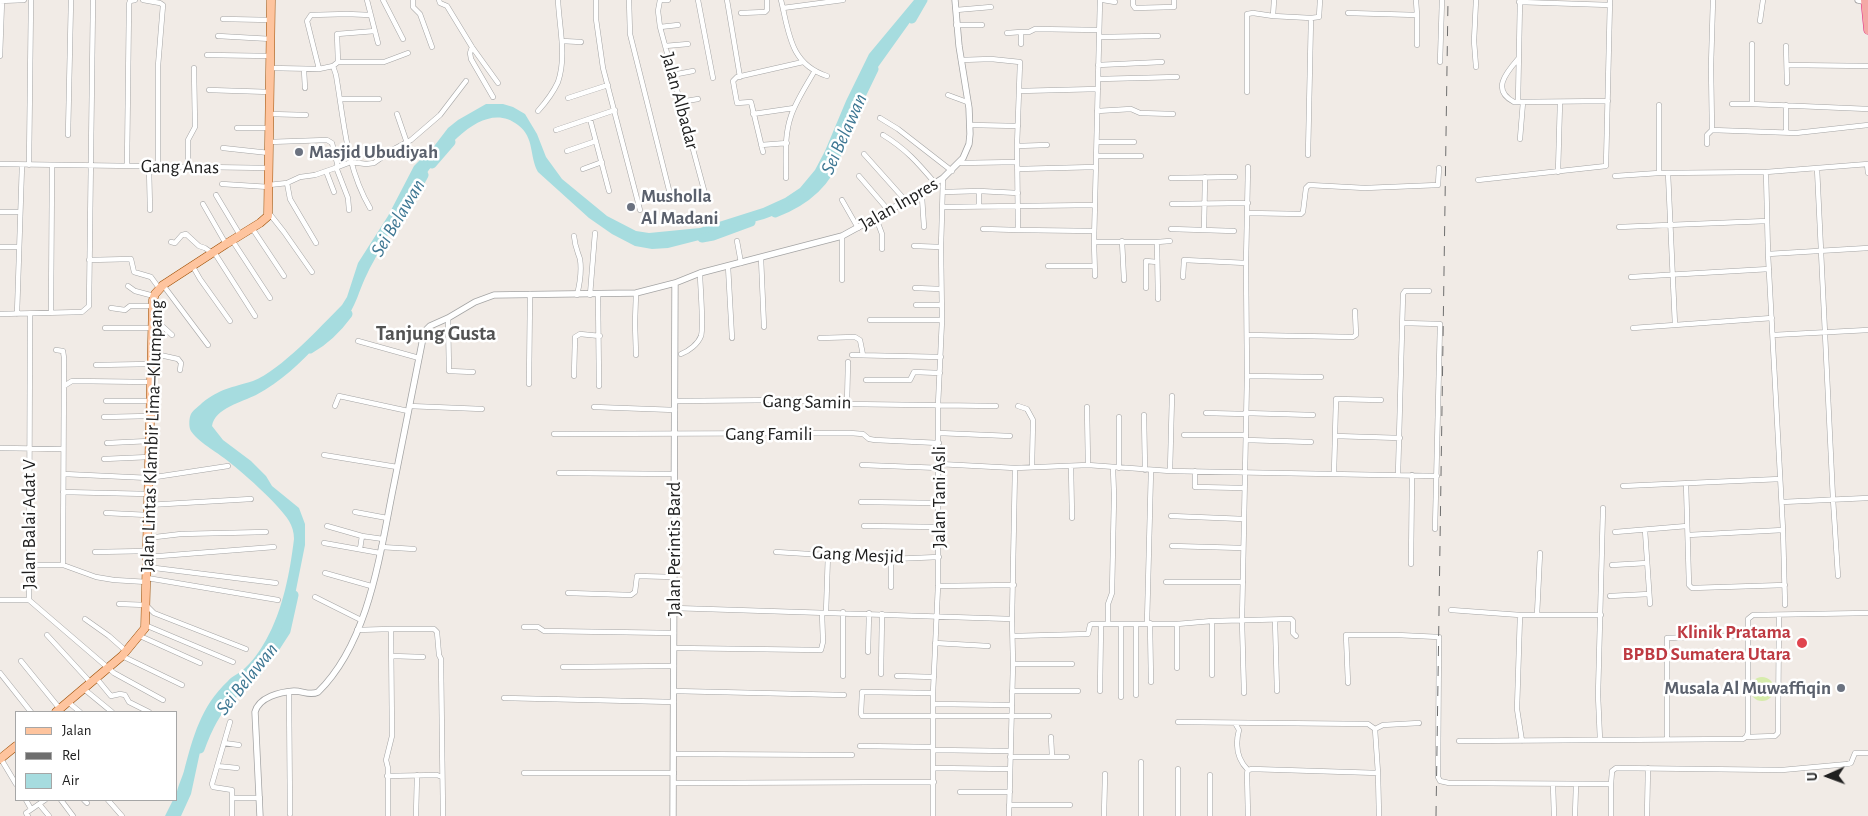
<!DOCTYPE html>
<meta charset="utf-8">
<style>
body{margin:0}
#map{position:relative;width:1868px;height:816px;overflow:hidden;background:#f1ebe6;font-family:"Alegreya Sans",sans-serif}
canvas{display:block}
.legend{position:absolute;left:15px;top:711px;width:162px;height:90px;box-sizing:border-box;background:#fff;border:1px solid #a6a6a6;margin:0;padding:6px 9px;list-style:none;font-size:15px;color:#202020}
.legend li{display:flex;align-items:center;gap:10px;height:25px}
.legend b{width:25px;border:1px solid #a6a6a6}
.north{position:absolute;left:1803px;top:751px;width:50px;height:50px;-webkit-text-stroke:4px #fff;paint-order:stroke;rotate:268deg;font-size:14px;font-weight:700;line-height:20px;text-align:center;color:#202020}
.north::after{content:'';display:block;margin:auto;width:18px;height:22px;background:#202020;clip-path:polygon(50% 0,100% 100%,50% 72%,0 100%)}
</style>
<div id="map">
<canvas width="1868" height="816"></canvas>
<ul class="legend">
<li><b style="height:6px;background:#fec49e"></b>Jalan</li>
<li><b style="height:6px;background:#6e6e6e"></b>Rel</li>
<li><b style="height:14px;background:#a6dcdf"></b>Air</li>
</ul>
<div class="north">U</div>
</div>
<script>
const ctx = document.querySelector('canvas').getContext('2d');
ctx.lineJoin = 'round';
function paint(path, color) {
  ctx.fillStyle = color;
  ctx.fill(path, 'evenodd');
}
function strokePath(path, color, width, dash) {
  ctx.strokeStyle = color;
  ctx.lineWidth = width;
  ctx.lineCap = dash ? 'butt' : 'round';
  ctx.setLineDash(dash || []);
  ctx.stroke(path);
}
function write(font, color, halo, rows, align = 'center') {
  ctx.font = font + ' "Alegreya Sans",sans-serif';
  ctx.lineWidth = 5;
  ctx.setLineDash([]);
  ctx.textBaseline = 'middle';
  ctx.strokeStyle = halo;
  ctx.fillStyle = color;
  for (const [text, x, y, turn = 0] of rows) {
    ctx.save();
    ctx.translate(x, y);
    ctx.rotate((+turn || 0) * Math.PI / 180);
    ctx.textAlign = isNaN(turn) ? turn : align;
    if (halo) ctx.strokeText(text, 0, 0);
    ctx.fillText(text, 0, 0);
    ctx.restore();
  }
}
paint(new Path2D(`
 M1750 689a12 12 0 1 1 24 0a12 12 0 1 1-24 0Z`), '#d6ecab');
paint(new Path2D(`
 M914 0H923L918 11 868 81 859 107 846 133 836 161 820 183 811 193 780 213 764 219 738 226 711 237 668 248 652 249 635 246 612 234 589 218 538 172C529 156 535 138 518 125 463 82 388 236 368 272 359 289 356 308 343 322 336 329 328 335 320 342 301 362 281 382 256 395 242 402 215 408 212 426L223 440 251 461 266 476 272 486 299 508 305 524V545L294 600 282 637 276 649 258 673 235 691 211 720 200 752 191 794 181 816H165L173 800H176C176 789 181 781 184 771 193 737 201 706 228 681 232 676 238 674 243 670 252 662 260 651 266 640 283 610 290 572 294 539 294 532 292 526 289 521 279 504 240 470 224 458 215 451 194 439 190 429 189 425 189 418 191 414 194 409 198 407 202 403 221 388 231 388 253 381 280 371 321 326 342 305L347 297 358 263 388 216 414 166 435 145 448 128 458 120 486 104H503L513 107 525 114 537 134 546 157 562 179 607 216 636 231 649 233 700 228 763 208 785 198 800 188 815 170 825 151 846 101 869 54Z`), '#a6dcdf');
strokePath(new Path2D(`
 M912 19 923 0
 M859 100 874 69
 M432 164 451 142
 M775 213C804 202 827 184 837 154
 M391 230 406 208 424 175
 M702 238 713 236 751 222
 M310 349C326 340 337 329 348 314
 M275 648 286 631 294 595
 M200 749C206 732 216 711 229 698 239 688 252 680 260 668`), '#a6dcdf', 9);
const minor = new Path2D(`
 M143 0 160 3 163 5 158 66V167
 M367 0 378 43
 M383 0 403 39
 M413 0V7L420 14 432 47
 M439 0 440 3 447 6 472 47 498 83
 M596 0V19L603 68 640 210
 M629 0 630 34 671 198
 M660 0 658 11 660 27 707 201
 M660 0H668
 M698 0 713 78
 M727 0 740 77
 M781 0C789 33 790 64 827 76
 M1103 0 1115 2
 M1133 0V5L1135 8 1174 7V0
 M1274 0 1273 16 1311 18 1319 17 1320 0
 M0 1 24 0
 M1519 2 1610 5
 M783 8 843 0
 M956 10 991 7
 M741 13 765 12 767 10V0
 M1348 13 1417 15 1416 0
 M1417 15V45
 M223 19 271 20
 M1760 21 1763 0
 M956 25H982
 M660 27 678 25
 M1007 33 1021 32
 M218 36 271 39
 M1099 37 1158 36
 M562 41 581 42
 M1021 44V32H1029L1035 29 1099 30
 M1752 44V104L1868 109
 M665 46 688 44
 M1786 46 1787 83
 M472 47 470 53 471 59 493 97
 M207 55 270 56
 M0 56 2 1
 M1518 59C1506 73 1491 90 1514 102L1608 101
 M961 60 991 59 1020 62 1017 146 1018 230 983 229
 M338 62 337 34 375 31
 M1440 62 1442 0
 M1098 65 1162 62
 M1787 65 1868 66
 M333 66 336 75C344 121 346 167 370 208
 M1476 67 1474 41 1476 0
 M270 68 319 69 307 21 311 15 347 14 370 15
 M319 69 333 66 338 62H384L408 53
 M304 70 305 88
 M672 75 693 71
 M1099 79 1177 77
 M209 90 270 92
 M1019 91 1098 89
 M1247 92V14L1253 13 1273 16
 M948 95 967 102
 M568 98 608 85
 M340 99H379
 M680 102 698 99
 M1518 102 1520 0
 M1732 104H1752
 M1659 105V173
 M1786 105V132
 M538 111C546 102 553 93 558 82 567 56 559 26 558 0
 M1097 111 1131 109 1140 113 1173 114
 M270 114 306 115
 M397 114 407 143
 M753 114 794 108
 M880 118 898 129 952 171
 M590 119 609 191
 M971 125 1018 126
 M237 128H270
 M556 130 615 110
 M1712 130 1796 133 1868 125
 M68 135 71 0
 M883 135C906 149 918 163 935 183
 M1520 139 1523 102
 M1097 142H1134
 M1707 144V135L1712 130 1711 66 1713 0
 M761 145 787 143
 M1017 146 1047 145
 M223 148 269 153
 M567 151 596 141
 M763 152 751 102 737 103 733 81 737 77 803 62
 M864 154 906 201
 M1308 155 1311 18
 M1097 156H1141
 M960 163 1017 162
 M0 164 269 168
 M1867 164 1868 173
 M29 165 31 0
 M127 166 129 4 130 1 135 0
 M188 166V140L195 127 194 68
 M149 167 150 210
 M336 167 348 198 349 210
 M338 167 351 162 366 164 374 163 394 149 411 140 440 115 466 81
 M1817 168 1833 499 1838 576
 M583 169 602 162
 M1018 169 1095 167
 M326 171 334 192
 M1558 172 1560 102
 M1766 172 1768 254 1783 530 1785 605
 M1668 173 1675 325
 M859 176 889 211
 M1615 176 1659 173 1766 172 1868 164
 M786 178C786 158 784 136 791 116 796 101 806 86 814 72
 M1171 178 1235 177
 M1478 180 1606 166 1610 0
 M287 183 290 199 316 243
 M222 184 269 187
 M269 185 287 183 300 177 315 175 338 167 332 143 327 140 269 142
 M944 192 979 191 1018 193
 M920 193 922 197 924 227
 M216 195 240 235
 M842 200 858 228
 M203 204 226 244
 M1172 204 1248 203
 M979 206V191
 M943 207 1095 205
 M0 212H20
 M269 213 284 232 312 272
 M1248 213 1301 214 1303 212 1306 188 1309 185 1365 188 1438 185 1439 168
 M876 218 882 234V249
 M1619 227 1767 221
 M252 228 284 276
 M1171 229 1234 231
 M1018 230 1094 231
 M1204 230 1205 177
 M574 236C575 247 577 250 580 259 582 272 580 283 577 295
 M232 240 270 298
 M737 241 741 263
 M1122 241 1124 280
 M171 242 175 243 182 235 186 234 199 246 205 248 212 253
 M1094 242H1157L1158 299
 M1157 242 1170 241
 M914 246 941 247
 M0 247H19
 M214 252 255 316
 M1768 254 1868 248
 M761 258 764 327
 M89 260 131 259 134 272 151 277 159 288
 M192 265 200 279 230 321
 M728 266 732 338
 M1048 266H1094
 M1095 276 1094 242 1100 0
 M1183 277 1184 260 1246 263
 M1631 277 1769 269
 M842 280V236
 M163 285 208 345
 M128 286 135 291 154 296
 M915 288 941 289
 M1146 288V261L1157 262
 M598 294 599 386
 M590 295 595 233
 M916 305H941
 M111 308 125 310 130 306H152
 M51 312 52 166
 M0 314 82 312 89 306 93 0
 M17 314 22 165
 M448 318 449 371 473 372
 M870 320H942
 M152 321 160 324 172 335
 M1403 323 1440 324 1435 529
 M105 328H152
 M1633 328 1772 318
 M1247 335 1353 337 1356 335 1355 311
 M1773 335 1868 330
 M820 338 855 337 860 340 863 355
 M358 341 419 358
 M56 350 63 351 64 358 63 565
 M151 353 178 359 181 363 180 370
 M681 354C689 351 698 344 701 336 704 327 700 285 700 273
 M636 355 635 323 636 293
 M852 355 941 357
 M96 365 151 364
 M574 376 575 337 580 334 600 336
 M1247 376 1321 377
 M866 380H910L914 372 940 373
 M529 384 530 294
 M64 386 72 381 151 382
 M106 401H150
 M675 401 784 400 847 404 996 406
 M847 404 848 362
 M335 406 339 396 408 411
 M409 406 482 409
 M1018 406 1027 409 1033 420 1032 467
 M594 407 675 410
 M1087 407 1088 465
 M1206 413 1245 414
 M1245 413 1313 415
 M1144 415 1145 470
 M104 417 150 416
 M1119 417V468
 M939 433 1010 436
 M554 434 850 433 863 434 869 439 875 440 939 443
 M1184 435H1246
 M1335 436 1400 438
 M1246 440 1311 442
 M107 443 149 441
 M0 448 62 449
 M324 455 397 467
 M104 459 149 457
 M939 464 1015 468 1012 619
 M862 465 940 468
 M1071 466 1072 518
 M1015 468 1088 465 1170 471 1437 476
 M1170 471 1172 396
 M1195 471V487L1244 488
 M559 473 674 474
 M1334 473 1336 399 1381 400
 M64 474 149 478 228 466
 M1398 475 1403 294 1405 291H1429
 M1686 483 1689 585 1692 588 1785 585
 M1623 486 1780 479
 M63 492 148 494
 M861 502 939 503
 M1782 502 1868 498
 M148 505 251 499
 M355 512 387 518
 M106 513 148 515
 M1171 516 1244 519
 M327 526 362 536 383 539
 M864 526 939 527
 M1645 530 1650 604
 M1615 532 1687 526
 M1688 535 1783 530
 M147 538 181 534 266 532
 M324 543 380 553
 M1172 546 1243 548
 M381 547 414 549
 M360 549 362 536
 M95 552 147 551
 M776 552 891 559 939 557
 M147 557 274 547
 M891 559V587
 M1411 564 1412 475
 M28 565H63L96 577 114 580 147 582
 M1612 565 1647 563
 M147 567 276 583
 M325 573 371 586
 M147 578 278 600
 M1166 582H1243
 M938 586 1014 585
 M568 593 631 595 635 592 637 576 674 577
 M1610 596 1649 594
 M315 597 361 620
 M0 600H29L114 673 163 700
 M29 600 30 314
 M119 604 146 605 154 613 246 649
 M674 608 1012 619 1013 664 1009 816
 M1451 610 1520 615
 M843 612V676
 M826 613 828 554
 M1537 615 1540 553
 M85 619 109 636 126 651
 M1275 620 1277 691
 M1212 621V675
 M1147 623 1151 470
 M1150 623 1151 682
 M1108 624V604L1112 593 1114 496 1113 468
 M1136 624V695
 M145 625 233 662
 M524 627H538L544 631 674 633
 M390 629H434L437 632 439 655 441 659 443 816
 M357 630 390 629 391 631 392 736 386 760 388 768V816
 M47 635 91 683
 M140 636 200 663
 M1013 636 1088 634 1090 625 1092 624H1177L1212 621 1291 619 1293 621V633L1296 636
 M935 643 988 646
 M674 648 821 650 823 642 822 613
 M868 652 869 613
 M122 656 182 685
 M392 656 423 657
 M21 661 60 709
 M1013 664H1072
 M563 667 674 666
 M1177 668V624
 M0 673 31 712
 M881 674 882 614
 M897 676 934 677
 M97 679 111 696 120 694 125 695 129 702 149 712
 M1348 683 1346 635H1397L1439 637 1438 777 1440 781 1449 783 1611 784 1612 771 1616 768 1782 770 1848 764 1851 763 1855 753H1868
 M84 689 112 712
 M674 691 844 695
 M1012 691H1078
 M1100 691 1101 624
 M289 692 290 814
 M933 693 862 692 861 714 862 716H1049
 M1244 693 1242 621 1247 376 1246 263 1248 167
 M1121 697V624
 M504 698 674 702
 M68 702 80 712
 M933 704 1012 705
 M230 722 212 784 213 787 232 790V816
 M1178 722 1368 724 1375 729 1378 773
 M1235 723 1239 730C1235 745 1237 759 1248 770
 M1375 729 1383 725 1419 723
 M1051 737 1052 757
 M1746 737 1775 736 1778 733 1779 615
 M1667 739V638L1748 635
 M1600 740 1598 695 1603 508
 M1459 741 1743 739 1746 737 1748 733V619L1753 615 1868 613
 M1522 741 1517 709 1520 615H1601
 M224 743 239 745
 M860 746 933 747
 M934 750 1010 751
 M674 754 852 755
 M1010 757H1067
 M1 759 16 784
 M217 766 237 768
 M933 768 1010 769
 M1178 769V816
 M524 773H674
 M1210 775V816
 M387 776 437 775 442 777
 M674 783 934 782
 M1553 784 1554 816
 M960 792H1010
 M233 798H260
 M26 800 31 809
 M45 800 39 804 49 816
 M61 800 73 816
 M84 800 87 803
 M108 800 122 816
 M1009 805H1070
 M28 816 26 813 39 804
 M416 816 417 775
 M933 816V693L938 586V405L942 320 941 247 943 178
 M1104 816 1105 774
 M1141 816V762
 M1248 816 1247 773 1248 770 1252 769 1378 773 1379 816
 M1575 816 1576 784
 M1611 816V784
 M1647 816 1648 768`);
const tertiary = new Path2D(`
 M1858 0 1868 2
 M260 816 255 712C259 697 280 692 294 691 303 691 310 696 318 692 370 641 380 552 394 484 404 435 413 386 423 338L427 329 430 326 448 318 475 302 494 295 636 293 675 283 700 273 842 236 915 196 943 178 963 158 969 144 970 134 969 108 959 46 955 0
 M673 816 675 283`);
const primary = new Path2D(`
 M56 712 122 656 145 628 153 300 155 294 163 285 226 244 260 223 268 216 271 0
 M0 759 16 746`);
const trunk = new Path2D(`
 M1865 0 1868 30`);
strokePath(minor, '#a4a4a4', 5.5);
strokePath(tertiary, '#a4a4a4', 7);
strokePath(primary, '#9c4d00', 9);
strokePath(trunk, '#e02284', 9);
strokePath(minor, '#fff', 4.5);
strokePath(tertiary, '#fff', 5.5);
strokePath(primary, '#fec49e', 8);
strokePath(trunk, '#f4a8a6', 8);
strokePath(new Path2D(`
 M1436 816 1448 0`), '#6e6e6e', 1, [10, 10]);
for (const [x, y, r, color] of [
 [299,152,5,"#6b7280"],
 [631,207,5,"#6b7280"],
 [1802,643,6,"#e0444e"],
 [1841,688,5,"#6b7280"]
]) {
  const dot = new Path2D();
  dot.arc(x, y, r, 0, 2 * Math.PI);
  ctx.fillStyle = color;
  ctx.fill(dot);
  strokePath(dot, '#fff', 2);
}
write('19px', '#202020', '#fff', [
 ["Jalan Albadar",680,101,75],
 ["Gang Anas",180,167,1],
 ["Jalan Inpres",899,204,-30],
 ["Gang Samin",807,402,1],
 ["Gang Famili",769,434],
 ["Jalan Lintas Klambir Lima–Klumpang",152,436,-88],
 ["Jalan Tani Asli",939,497,-90],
 ["Jalan Balai Adat V",29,524,-90],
 ["Jalan Perintis Bard",674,549,-90],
 ["Gang Mesjid",858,555,3]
]);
write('bold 19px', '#5b616d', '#fff', [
 ["Masjid Ubudiyah",309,152],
 ["Musholla",641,196],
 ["Al Madani",641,218],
 ["Musala Al Muwaffiqin",1831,688,"right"]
], 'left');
write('bold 19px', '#be3a42', '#fff', [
 ["Klinik Pratama",1791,632],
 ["BPBD Sumatera Utara",1791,654]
], 'right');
write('italic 20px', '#3e7793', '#fff', [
 ["Sei Belawan",844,134,-66],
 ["Sei Belawan",398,218,-59],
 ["Sei Belawan",247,679,-51]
]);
write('bold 21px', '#535353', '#fff', [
 ["Tanjung Gusta",436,334]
]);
</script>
